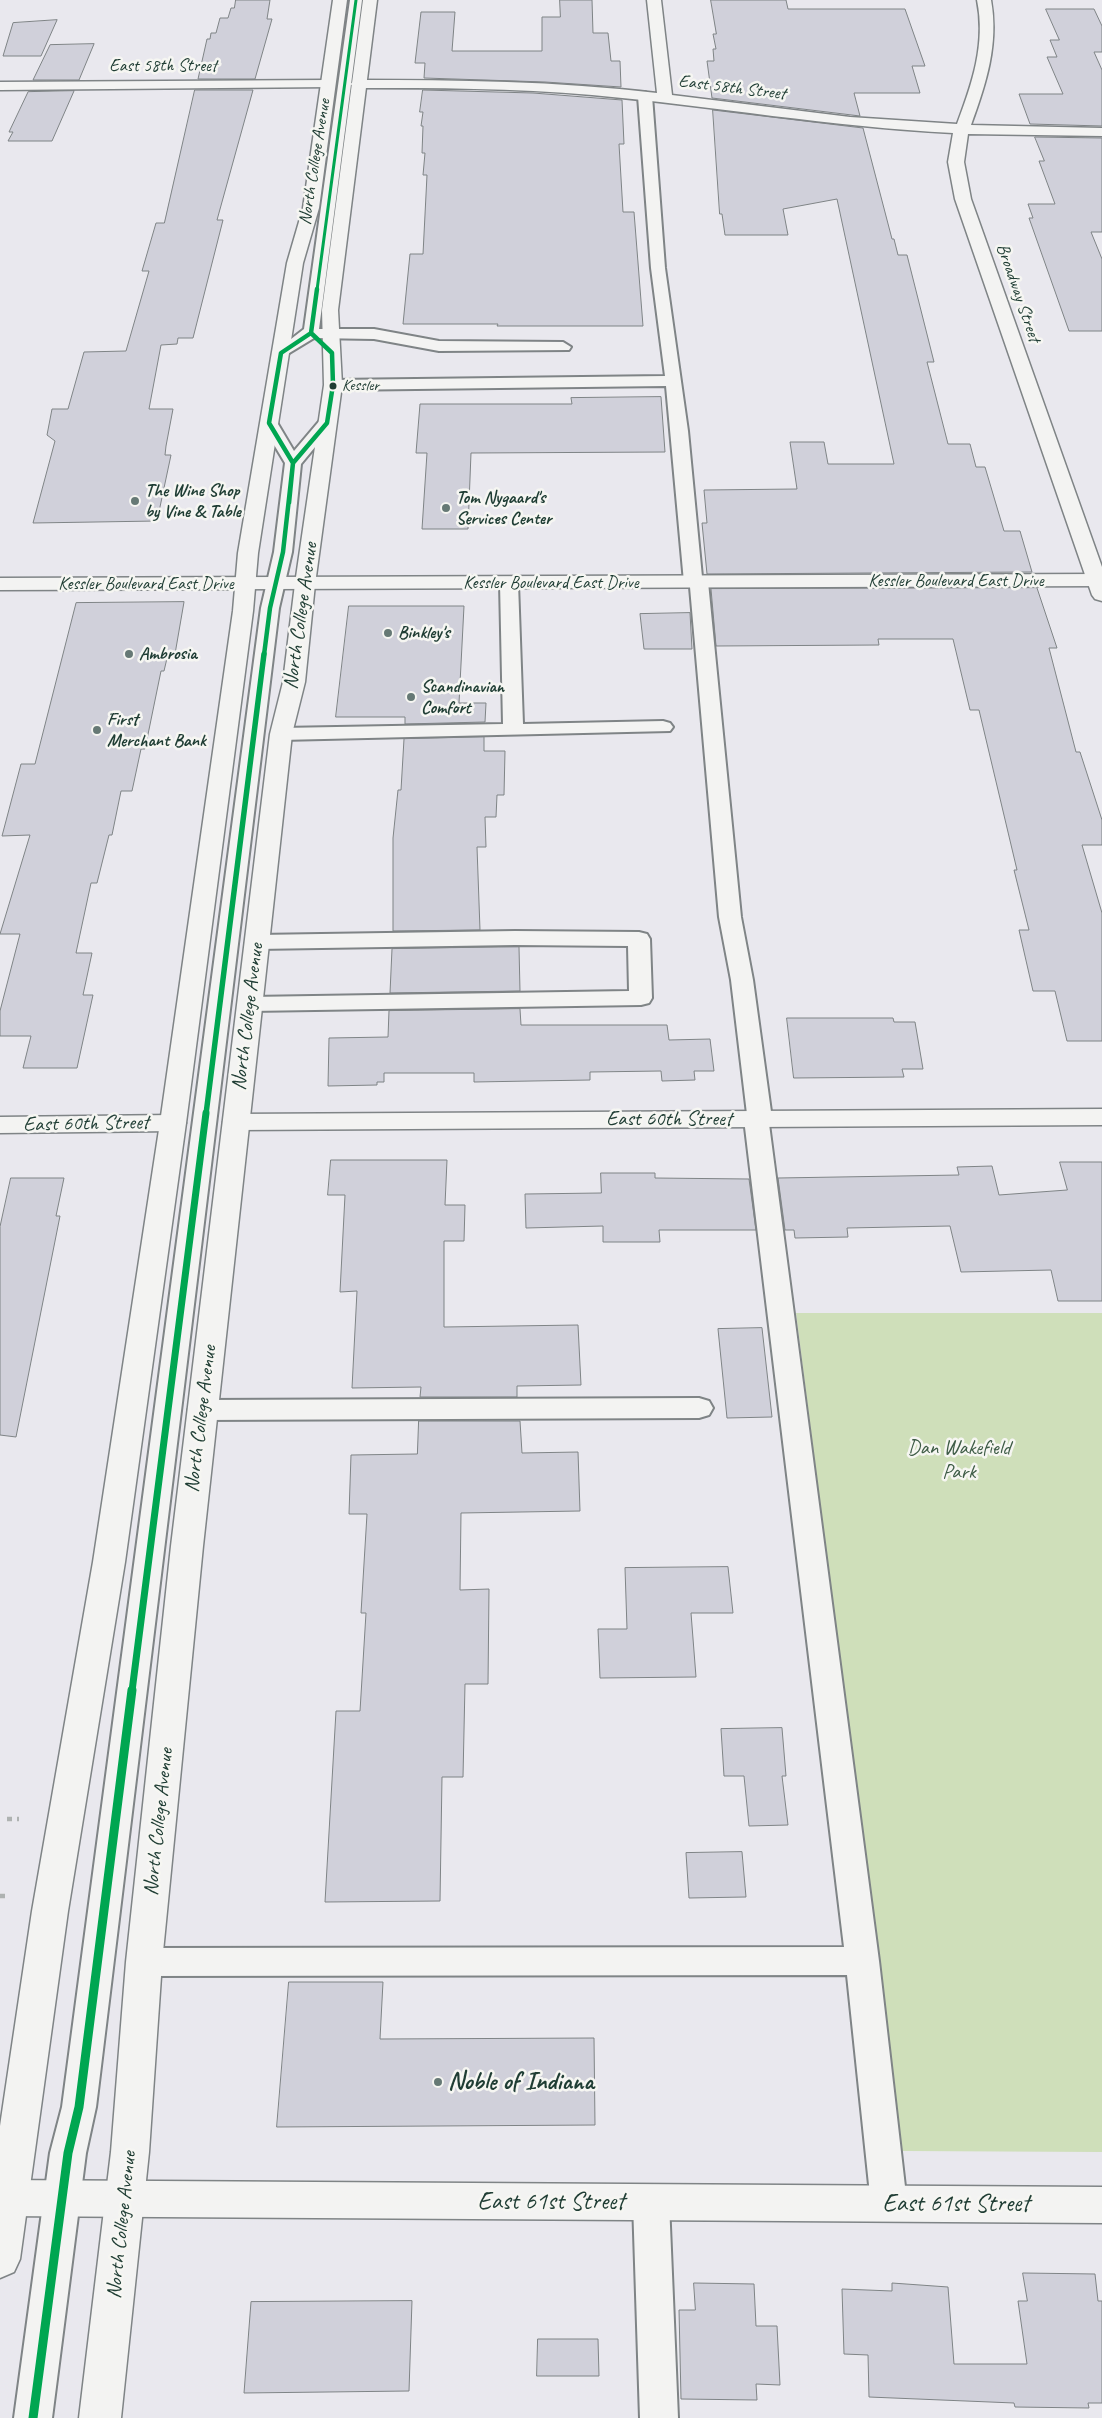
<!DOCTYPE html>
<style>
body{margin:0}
canvas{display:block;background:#e9e8ee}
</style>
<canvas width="1102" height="2418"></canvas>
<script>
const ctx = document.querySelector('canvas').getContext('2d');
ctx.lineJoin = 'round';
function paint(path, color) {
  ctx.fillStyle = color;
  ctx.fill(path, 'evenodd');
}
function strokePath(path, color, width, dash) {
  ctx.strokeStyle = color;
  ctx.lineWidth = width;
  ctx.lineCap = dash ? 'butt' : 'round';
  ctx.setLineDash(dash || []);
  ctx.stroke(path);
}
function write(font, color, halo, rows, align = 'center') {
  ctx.font = font + ' Caveat,sans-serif';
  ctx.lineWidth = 5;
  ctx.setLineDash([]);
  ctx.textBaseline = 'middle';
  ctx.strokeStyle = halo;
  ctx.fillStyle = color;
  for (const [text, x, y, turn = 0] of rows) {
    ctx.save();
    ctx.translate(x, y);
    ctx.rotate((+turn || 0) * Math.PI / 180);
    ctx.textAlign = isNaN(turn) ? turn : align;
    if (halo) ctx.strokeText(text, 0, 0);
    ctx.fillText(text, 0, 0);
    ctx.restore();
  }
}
paint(new Path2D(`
 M796 1313H1102V2152L902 2151Z`), '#cfdfba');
const building = new Path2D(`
 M236 0H270L267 19H272L255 79H198L207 39H210L211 33H216L220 18H228L231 8H234Z
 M560 0H592L593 33H608L611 61H620L621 87 545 82 424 78 425 63H415L421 12H455L452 51H542V17H560Z
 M711 0H786L788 9H905L925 66H912L920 93H854L860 116 712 98 707 61H714L713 49H716L713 34H716Z
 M1046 9H1094L1102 26V52H1094L1102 70V126L1030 124 1019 94H1063L1047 57H1057L1050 40H1059Z
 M57 20 41 56H3L13 23Z
 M94 44 79 80H33L50 45Z
 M195 90H253L217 220H223L193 338H178L177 344 161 345 149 409H173L166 446 165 455H171L157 521 33 523 55 441 47 435 52 409H68L84 352 126 351 149 271H142L156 223H164Z
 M423 90 533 93 622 100 624 144H619L623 212H634L643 326H497L498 324H403L410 254H423L427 175H423L425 153H422L423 126H421L423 112H420Z
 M74 91 52 141H8L13 132H9L28 92Z
 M713 110 863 128 892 239H894L898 255H907L934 362H927L948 444H970L976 467H985L1004 531H1020L1032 572 707 574 702 523H707L704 490 797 489 790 442H824L828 464H894L837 199 783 209 788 235H725L722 214H720Z
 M1035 137 1102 138V232H1091L1102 259V331H1069L1029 218H1033L1028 204H1055L1039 161H1044Z
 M661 397 665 452 471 453 468 529H422L427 453H416L420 404H572L571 398Z
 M1037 588 1057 648H1049L1076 752H1080L1102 820V845H1082L1102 913V1041H1067L1055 991H1033L1019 930H1029L1014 870H1017L979 710H970L953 639H878L879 645 716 646 711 589Z
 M184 602 175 654H168L164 671H161L145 749H141L132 791H121L112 835H109L97 883H91L76 953H92L83 995H93L77 1068H23L31 1036H0V1011L20 934H0L30 835 2 836 21 764H35L76 603Z
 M349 606H464L459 703H486L485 722 405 724V717H336Z
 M690 613 692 649H644L640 614Z
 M484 737V751H505L504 795H497L496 817H485L486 847H477L480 930 393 931V838L398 790H401L404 739Z
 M519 947 520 991 390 993 392 949Z
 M520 1009 521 1025H667L669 1040 710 1039 714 1071H694L695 1080 662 1081 661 1071 590 1072V1080L474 1082V1073H384V1082H377V1085L328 1086 329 1038 388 1037 389 1011Z
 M787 1018H893L894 1022H915L923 1069H902L904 1077 794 1078Z
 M331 1160H447L445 1205H465L464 1241H444V1327L578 1325 581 1385 517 1386V1397H420L421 1387 352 1388 357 1291 340 1292 345 1195H328Z
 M1060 1162H1102V1301H1058L1051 1270 961 1272 950 1226 847 1228 848 1237 795 1238 794 1230H785L778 1178 959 1175 957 1167 992 1166 999 1195 1067 1190Z
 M601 1173H655V1178L749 1179 756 1230H659L660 1242H603V1226L526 1228 525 1194 601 1193Z
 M11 1178H64L56 1216H60L16 1437 0 1435V1227Z
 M762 1328 772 1417 727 1418 718 1329Z
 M419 1421H520L522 1453 578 1452 580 1511 461 1513 460 1590 489 1589 488 1684H465L463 1777H442L440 1901 325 1902 336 1711H360L366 1613H361L367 1514H349L351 1455 417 1454Z
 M728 1567 733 1613H691L696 1677 600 1678 598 1629H627L625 1568Z
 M782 1728 786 1776H782L788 1825 749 1826 744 1776H724L721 1729Z
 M742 1852 746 1897 689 1898 686 1853Z
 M289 1982H383L380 2039 594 2038 595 2125 277 2127Z
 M1023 2273 1095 2274 1098 2301H1102V2403H1088L1089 2408 1015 2407 1014 2403 869 2397 868 2355 844 2354 842 2289 892 2291V2283L948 2287 954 2364H1027L1018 2301H1027Z
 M694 2283 754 2284 756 2326H777L780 2385 756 2384 757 2400 681 2399 679 2310H695Z
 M412 2301 409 2391 244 2393 251 2302Z
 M538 2339H598L599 2376H537Z`);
paint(building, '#d0d0da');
strokePath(building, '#7f8486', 1);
const service = new Path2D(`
 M350 0H362L319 329H374L439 341 563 342 571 347 569 350 439 351 374 339 314 338 281 358 273 353 304 329Z
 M645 92 652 96 665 268 688 431 702 577 708 582 741 917 753 980 772 1119 769 1124 879 1961 907 2204 902 2216 889 2221 876 2216 871 2204 847 1975 144 1976 132 1972 127 1962 132 1952 144 1948 844 1947 744 1119 747 1114 731 980 719 917 690 587 684 582 666 386 333 390 325 385 333 380 665 376 651 268 638 96Z
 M269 418 275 419 294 451 321 419H333L335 423 301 464 292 552 279 608 96 2107 86 2153 52 2418H14L50 2153 62 2107 261 608 274 552 285 463 261 423 263 419Z
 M509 578 515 579 518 583 523 724 663 721 670 723 673 727 670 731 281 740 274 738 271 734 274 730 281 728 503 724 500 583 503 579Z
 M515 931 639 932 647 934 650 939 652 998 649 1003 641 1005 250 1011 242 1009 239 1004 242 999 250 997 629 991 628 946 515 945 257 949 249 947 246 942 249 937 257 935Z
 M699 1398 709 1401 713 1408 709 1415 699 1418 202 1420 192 1417 188 1410 192 1403 202 1400Z
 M651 2185 664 2190 669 2202 678 2418H640L633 2202 638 2190Z`);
const minor = new Path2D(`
 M647 0H661L672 95 850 117 957 124C972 84 986 44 977 0H991C999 44 986 84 971 125L1102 128V136L968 134 964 162 971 199 1102 567V601L1095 599 1092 595 955 199 948 162 953 133C832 127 713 106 592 95 514 88 435 88 357 88L350 84 357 80C457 80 557 81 657 93Z
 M327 80 332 81 334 84 332 87 0 90V82Z
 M1102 1109V1125L236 1130 227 1128 223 1122 227 1116 236 1114Z
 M173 1115 182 1117 186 1123 182 1129 173 1131 0 1133V1117Z
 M0 2180 1102 2187V2223L0 2216Z`);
const secondary = new Path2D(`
 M333 0H347L319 208 303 263 258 553 253 611 186 1123 125 1562 68 1911 20 2259 14 2272 0 2278V2126L32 1911 93 1562 160 1123 233 611 238 553 287 263 303 208Z
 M363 0H377L338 310 342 385 315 584 305 682 292 734 203 1546 162 1962 149 2152 121 2418H79L111 2152 126 1962 171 1546 270 734 283 682 295 584 324 385 322 310Z`);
const primary = new Path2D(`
 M1102 574V586L0 590V578Z`);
strokePath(service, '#7f8486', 4);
strokePath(minor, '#7f8486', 3);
strokePath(secondary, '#7f8486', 3);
strokePath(primary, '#7f8486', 3);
strokePath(new Path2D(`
 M7 1819H19
 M0 1896H6`), '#aeb2b1', 4.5, [5, 5]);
paint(service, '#f3f3f2');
paint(minor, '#f3f3f2');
paint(secondary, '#f3f3f2');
paint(primary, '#f3f3f2');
strokePath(new Path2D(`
 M317 290 356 0`), '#00a651', 3);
strokePath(new Path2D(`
 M289 503 293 463 327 423 333 385 332 353 311 333
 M264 655 270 608 283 552 293 463 269 423 281 353 311 333 317 289`), '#00a651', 4.5);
strokePath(new Path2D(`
 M206 1114 264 654`), '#00a651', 5.5);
strokePath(new Path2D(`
 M132 1691 206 1113`), '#00a651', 7);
strokePath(new Path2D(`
 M33 2418 68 2153 79 2107 132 1690`), '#00a651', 9);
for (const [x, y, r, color] of [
 [333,386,4.5,"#1f3d34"],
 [135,501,5,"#667975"],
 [446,508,5,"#667975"],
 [388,633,5,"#667975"],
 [129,654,5,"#667975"],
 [411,697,5,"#667975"],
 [97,730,5,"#667975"],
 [438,2082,5,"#667975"]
]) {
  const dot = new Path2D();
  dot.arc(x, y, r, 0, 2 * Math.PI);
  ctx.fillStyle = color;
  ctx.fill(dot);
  strokePath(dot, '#f6f6f2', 2);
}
write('16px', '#1f3d34', '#f6f6f2', [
 ["Kessler",342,386]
], 'left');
write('18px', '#1f3d34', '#f6f6f2', [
 ["East 58th Street",163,66],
 ["East 58th Street",732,88,7],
 ["North College Avenue",315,162,-81],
 ["Broadway Street",1018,293,71],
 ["Kessler Boulevard East Drive",956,581],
 ["Kessler Boulevard East Drive",551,583],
 ["Kessler Boulevard East Drive",146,584]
]);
write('bold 18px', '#1f3d34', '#f6f6f2', [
 ["The Wine Shop",145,491],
 ["by Vine & Table",145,512],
 ["Tom Nygaard's",456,498],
 ["Services Center",456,519],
 ["Binkley's",398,633],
 ["Ambrosia",139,654],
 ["Scandinavian",421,687],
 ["Comfort",421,708],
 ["First",107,720],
 ["Merchant Bank",107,741]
], 'left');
write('21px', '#1f3d34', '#f6f6f2', [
 ["North College Avenue",301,616,-82],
 ["North College Avenue",248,1017,-83],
 ["East 60th Street",669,1119],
 ["East 60th Street",86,1124,-1],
 ["North College Avenue",201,1419,-83],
 ["North College Avenue",159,1822,-84],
 ["North College Avenue",122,2225,-84]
]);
write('21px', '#3e5c46', '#f6f6f2', [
 ["Dan Wakefield",959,1448],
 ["Park",959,1472]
]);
write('bold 25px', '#1f3d34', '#f6f6f2', [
 ["Noble of Indiana",448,2082]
], 'left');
write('25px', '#1f3d34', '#f6f6f2', [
 ["East 61st Street",551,2202],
 ["East 61st Street",956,2204]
]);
</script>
